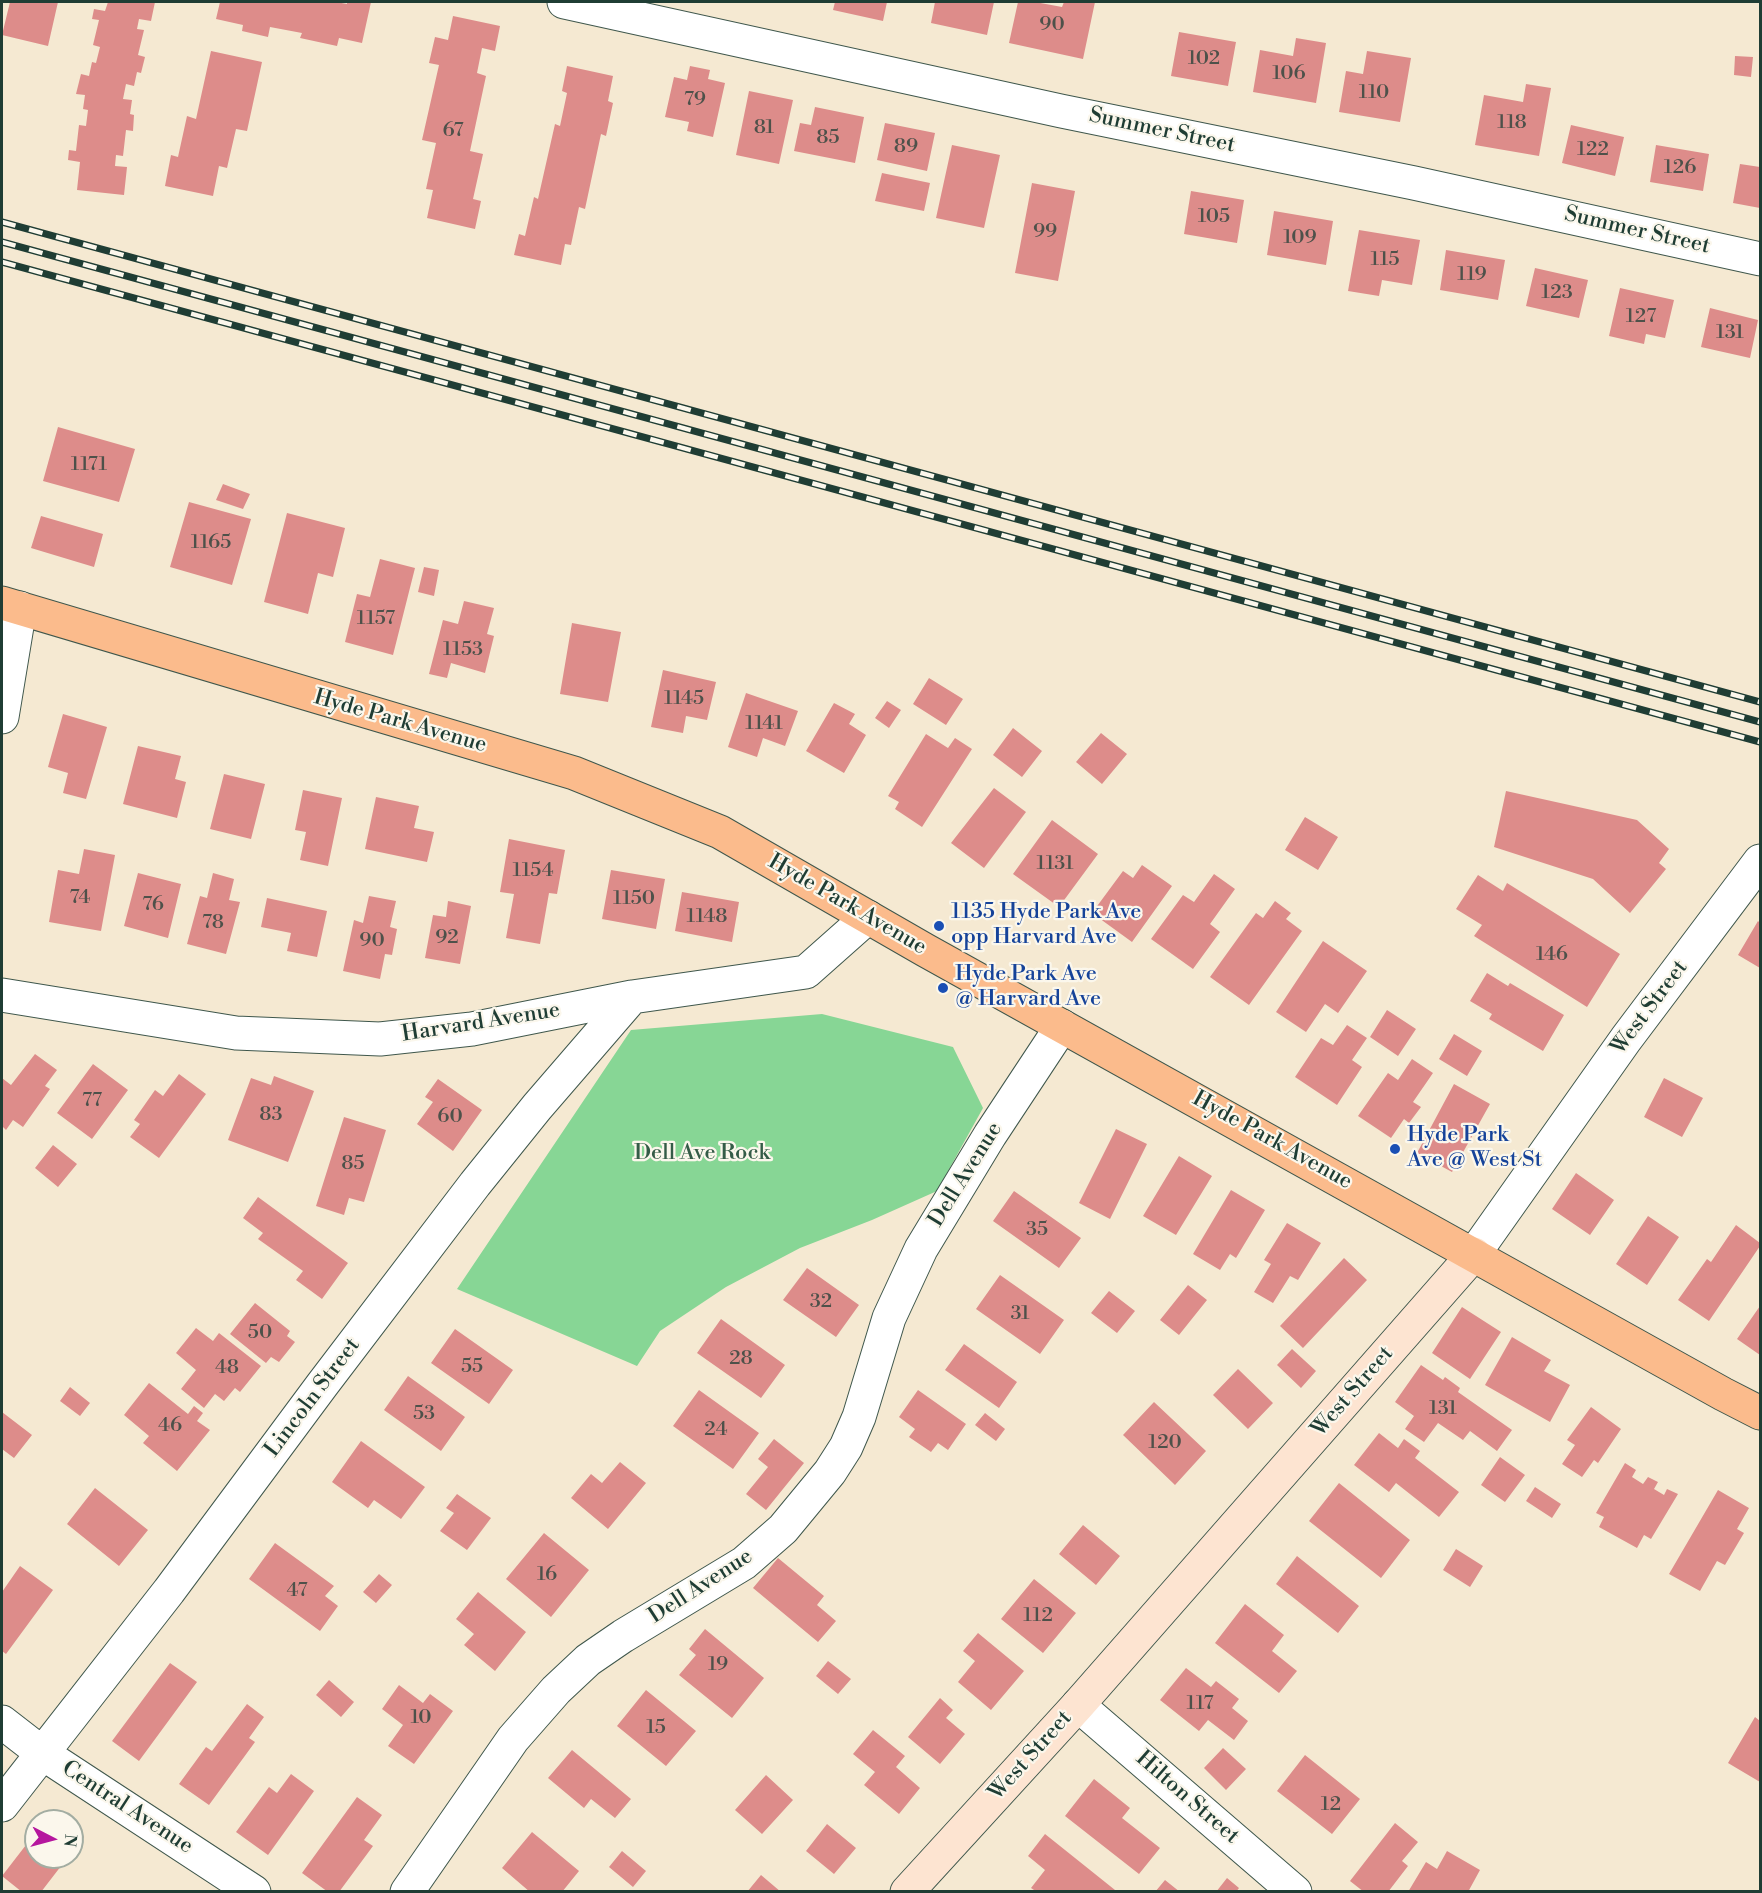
<!DOCTYPE html>
<style>
body{margin:0}
#map{position:relative;width:1762px;height:1893px;overflow:hidden;background:#f5e9d2;font-family:"Libre Bodoni",serif}
canvas{display:block}
.frame{position:absolute;inset:0;border:3px solid #1f3d34;pointer-events:none}
.north{position:absolute;left:24px;top:1809px;width:60px;height:60px;box-sizing:border-box;background:#fbf7ec;border:2px solid #a3ada2;border-radius:50%;rotate:96deg;font-size:16px;font-weight:700;line-height:24px;text-align:center;color:#1f3d34}
.north::after{content:'';display:block;margin:auto;width:21px;height:27px;background:#b5179e;clip-path:polygon(50% 0,100% 100%,50% 72%,0 100%)}
</style>
<div id="map">
<canvas width="1762" height="1893"></canvas>
<div class="frame"></div>
<div class="north">N</div>
</div>
<script>
const ctx = document.querySelector('canvas').getContext('2d');
ctx.lineJoin = 'round';
function paint(path, color) {
  ctx.fillStyle = color;
  ctx.fill(path, 'evenodd');
}
function strokePath(path, color, width, dash) {
  ctx.strokeStyle = color;
  ctx.lineWidth = width;
  ctx.lineCap = dash ? 'butt' : 'round';
  ctx.setLineDash(dash || []);
  ctx.stroke(path);
}
function write(font, color, halo, rows, align = 'center') {
  ctx.font = font + ' "Libre Bodoni",serif';
  ctx.lineWidth = 4.5;
  ctx.setLineDash([]);
  ctx.textBaseline = 'middle';
  ctx.strokeStyle = halo;
  ctx.fillStyle = color;
  for (const [text, x, y, turn = 0] of rows) {
    ctx.save();
    ctx.translate(x, y);
    ctx.rotate((+turn || 0) * Math.PI / 180);
    ctx.textAlign = isNaN(turn) ? turn : align;
    if (halo) ctx.strokeText(text, 0, 0);
    ctx.fillText(text, 0, 0);
    ctx.restore();
  }
}
paint(new Path2D(`
 M822 1014 953 1047 983 1108 937 1191 872 1220 800 1248 726 1287 660 1331 637 1366 457 1289 631 1030Z`), '#87d695');
paint(new Path2D(`
 M10 2H58L48 46 2 35Z
 M108 2H155L151 21 139 19 137 29 144 30 138 55 145 57 141 73 137 72 134 86 126 84 123 99 132 100 130 114 134 115 133 131 126 130 123 156 116 155 115 166 127 167 124 195 77 190 80 162 68 160 69 150 76 151 79 125 86 126 88 110 83 109 85 95 76 94 81 74 89 76 92 62 96 63 100 47 93 45 99 20 92 19 94 9 105 11Z
 M220 2H336L347 4V2H371L362 43 339 38 337 46 300 38 302 33 270 27 268 37 242 31 243 25 216 19Z
 M835 2H887L883 21 833 10Z
 M935 2H994L987 35 931 23Z
 M1018 2H1035L1062 7 1064 2H1095L1083 59 1009 43Z
 M453 16 500 26 495 51 482 48 477 73 486 76 470 151 483 154 473 199 481 201 475 229 427 218 433 190 426 189 436 143 422 140 439 65 429 63 435 37 448 40Z
 M1179 32 1236 42 1228 86 1171 76Z
 M1296 38 1326 43 1316 103 1253 92 1260 50 1293 56Z
 M211 51 262 62 247 131 236 129 227 168 219 166 213 196 165 186 171 155 178 157 187 116 196 119Z
 M1367 51 1411 58 1400 122 1339 112 1346 71 1363 74Z
 M1735 56 1753 57 1751 77 1734 75Z
 M567 66 613 76 608 101 613 103 606 136 601 134 585 209 579 207 571 245 565 244 561 265 514 255 519 234 525 236 534 197 538 199 555 124 560 126 567 93 562 91Z
 M690 66 710 70 708 79 725 83 713 137 687 131 689 122 665 117 674 77 687 80Z
 M1526 84 1551 88 1539 156 1475 145 1484 95 1523 102Z
 M749 91 793 100 779 164 736 155Z
 M815 107 864 117 855 163 794 151 800 123 811 125Z
 M885 123 935 133 927 171 877 160Z
 M1571 125 1624 137 1615 176 1562 163Z
 M952 145 1000 155 984 228 936 218Z
 M1656 145 1709 154 1703 191 1650 182Z
 M1740 164 1760 167V208L1733 203Z
 M882 173 930 183 924 211 875 201Z
 M1032 183 1075 191 1058 281 1015 273Z
 M1191 191 1244 200 1237 243 1184 234Z
 M1274 211 1333 221 1326 265 1267 255Z
 M1359 230 1420 240 1412 285 1382 280 1379 296 1348 291Z
 M1446 250 1505 260 1498 300 1440 290Z
 M1535 268 1588 280 1579 318 1526 306Z
 M1620 288 1674 300 1665 338 1646 334 1644 344 1609 336Z
 M1710 308 1758 320 1750 358 1701 347Z
 M58 427 135 449 119 502 43 481Z
 M223 484 250 494 243 509 216 500Z
 M189 502 251 519 232 585 170 567Z
 M287 513 345 528 333 577 318 573 308 614 264 602Z
 M41 516 103 534 94 567 31 548Z
 M380 559 415 568 393 655 345 642 357 594 370 597Z
 M424 567 439 570 434 596 418 592Z
 M464 601 494 608 487 634 494 636 485 673 451 663 447 678 429 674 443 620 458 624Z
 M572 623 621 632 608 702 560 694Z
 M663 670 716 682 707 720 686 716 683 733 651 727Z
 M929 678 963 699 946 725 913 704Z
 M746 693 798 711 785 746 763 738 757 757 728 747Z
 M887 701 901 710 889 728 875 718Z
 M834 703 855 714 849 724 866 735 844 773 806 751Z
 M63 714 107 727 86 799 63 793 68 773 48 767Z
 M1013 728 1042 751 1022 777 993 755Z
 M1101 733 1127 754 1102 784 1076 762Z
 M926 734 948 748 955 738 972 749 922 827 895 809 899 802 888 796Z
 M138 746 181 756 175 779 186 782 177 818 123 804Z
 M224 774 265 784 251 839 210 829Z
 M994 788 1026 812 984 868 951 843Z
 M303 790 342 798 328 866 300 860 306 832 295 830Z
 M1506 791 1637 820 1669 849 1659 863 1666 869 1630 913 1593 879 1494 847Z
 M376 797 419 806 414 828 434 832 427 862 365 849Z
 M1305 817 1338 837 1318 870 1285 850Z
 M1052 820 1098 854 1059 907 1013 874Z
 M509 839 565 850 557 894 549 893 540 944 506 938 514 894 500 892Z
 M84 849 115 855 101 931 49 922 58 870 79 874Z
 M1142 865 1172 886 1132 942 1092 913 1123 871 1133 878Z
 M611 870 665 879 656 929 602 919Z
 M138 873 181 884 168 938 124 926Z
 M213 873 234 879 229 900 240 902 226 954 187 944 200 896 207 898Z
 M1214 874 1235 889 1210 924 1220 932 1193 969 1151 939 1183 895 1194 902Z
 M1478 875 1503 891 1507 883 1620 954 1587 1007 1474 936 1482 925 1456 909Z
 M682 892 739 902 732 942 675 931Z
 M369 896 396 901 390 927 397 929 392 955 385 954 380 979 343 971 354 920 363 923Z
 M267 898 327 911 317 957 287 951 291 933 261 927Z
 M448 901 471 906 460 964 425 958 433 915 446 917Z
 M1275 901 1291 913 1286 919 1302 931 1249 1005 1210 977 1256 913 1263 918Z
 M1758 921 1760 923V968L1738 955Z
 M1323 941 1367 971 1338 1013 1325 1004 1306 1032 1276 1012Z
 M1487 973 1508 986 1510 983 1564 1015 1543 1051 1489 1019 1492 1014 1470 1001Z
 M1387 1010 1416 1029 1398 1056 1370 1037Z
 M1347 1025 1367 1038 1352 1060 1362 1067 1337 1105 1295 1077 1321 1038 1333 1045Z
 M1454 1034 1482 1051 1467 1076 1439 1059Z
 M35 1054 57 1070 45 1086 50 1089 23 1127 13 1120 6 1130 2 1126V1078L11 1085Z
 M1412 1059 1433 1073 1413 1102 1421 1107 1409 1123 1404 1119 1391 1138 1358 1116 1388 1073 1398 1080Z
 M93 1064 128 1090 92 1139 57 1113Z
 M179 1074 206 1094 159 1158 130 1137 140 1124 134 1120 155 1090 163 1096Z
 M274 1076 314 1091 288 1162 228 1140 251 1078 271 1085Z
 M1664 1078 1703 1098 1682 1137 1644 1117Z
 M438 1079 482 1110 453 1151 417 1124 433 1102 425 1097Z
 M1454 1084 1490 1104 1452 1172 1417 1153Z
 M344 1117 386 1130 364 1202 349 1198 344 1215 316 1206Z
 M1116 1129 1147 1144 1110 1219 1079 1203Z
 M53 1145 77 1164 58 1187 35 1168Z
 M1179 1156 1212 1176 1176 1235 1143 1216Z
 M1576 1173 1614 1200 1590 1235 1552 1209Z
 M1231 1190 1265 1210 1236 1258 1230 1254 1220 1270 1193 1254Z
 M1014 1191 1081 1238 1059 1268 993 1221Z
 M258 1197 348 1263 322 1299 296 1280 303 1271 258 1239 263 1233 243 1218Z
 M1648 1216 1679 1237 1647 1285 1616 1264Z
 M1287 1223 1321 1243 1298 1280 1290 1276 1273 1303 1254 1292 1271 1264 1264 1260Z
 M1736 1225 1760 1243V1246L1709 1321 1678 1300 1707 1259 1711 1262Z
 M1344 1258 1367 1280 1303 1348 1280 1326Z
 M807 1268 859 1305 836 1337 783 1300Z
 M1000 1275 1064 1320 1040 1354 976 1309Z
 M1188 1285 1207 1300 1179 1335 1160 1320Z
 M1109 1291 1135 1311 1117 1333 1091 1313Z
 M255 1303 290 1331 287 1336 295 1342 279 1362 271 1357 266 1363 230 1334Z
 M1760 1306V1355L1737 1339Z
 M1462 1307 1501 1332 1470 1379 1432 1353Z
 M721 1319 785 1365 761 1398 697 1353Z
 M196 1328 213 1341 219 1333 261 1366 240 1392 235 1388 224 1401 215 1394 204 1408 181 1389 196 1370 176 1353Z
 M455 1329 513 1370 489 1404 431 1363Z
 M1512 1337 1551 1360 1544 1371 1570 1385 1550 1422 1485 1385Z
 M964 1344 1017 1382 999 1408 945 1370Z
 M1292 1349 1316 1371 1301 1388 1277 1365Z
 M1421 1365 1443 1380 1445 1377 1460 1388 1458 1392 1512 1430 1497 1451 1470 1431 1463 1440 1438 1423 1424 1442 1405 1429 1414 1416 1395 1402Z
 M1238 1369 1273 1403 1248 1429 1213 1395Z
 M408 1376 465 1417 441 1451 384 1410Z
 M149 1383 188 1414 194 1406 203 1413 197 1421 210 1430 177 1471 143 1443 149 1436 124 1415Z
 M70 1387 90 1403 80 1416 60 1401Z
 M699 1390 759 1433 733 1469 673 1426Z
 M918 1390 966 1424 948 1450 938 1443 931 1452 909 1437 915 1429 899 1417Z
 M1154 1402 1206 1451 1175 1485 1123 1435Z
 M1591 1407 1621 1429 1598 1463 1594 1460 1582 1477 1562 1464 1575 1445 1567 1440Z
 M2 1412 32 1435 14 1458 2 1449Z
 M985 1413 1005 1429 996 1441 975 1425Z
 M1379 1433 1398 1448 1404 1439 1420 1451 1415 1458 1459 1492 1439 1517 1396 1483 1389 1492 1354 1465Z
 M774 1439 804 1463 766 1510 746 1494 768 1467 758 1459Z
 M361 1441 425 1487 401 1519 374 1500 368 1508 332 1482Z
 M1500 1457 1525 1475 1505 1502 1481 1485Z
 M620 1462 646 1483 608 1529 571 1498 591 1474 602 1483Z
 M1625 1463 1636 1470 1632 1477 1643 1484 1648 1477 1658 1482 1654 1489 1664 1495 1667 1489 1678 1494 1651 1539 1644 1535 1637 1548 1599 1527 1604 1517 1596 1513Z
 M1339 1483 1410 1540 1381 1578 1309 1521Z
 M1535 1487 1561 1504 1552 1518 1526 1501Z
 M95 1488 148 1530 119 1566 67 1524Z
 M1718 1490 1749 1508 1737 1529 1744 1533 1725 1565 1717 1561 1700 1591 1669 1574Z
 M457 1494 491 1518 467 1550 440 1531 454 1513 446 1508Z
 M1083 1525 1120 1556 1096 1585 1059 1554Z
 M544 1533 589 1570 551 1617 506 1579Z
 M275 1543 334 1586 325 1596 338 1606 320 1631 249 1579Z
 M1456 1549 1483 1566 1470 1587 1443 1570Z
 M1297 1556 1359 1606 1338 1633 1276 1584Z
 M778 1558 824 1596 817 1605 836 1621 818 1642 753 1588Z
 M20 1566 53 1590 6 1654 2 1651V1592Z
 M379 1574 392 1585 376 1603 363 1592Z
 M1034 1579 1076 1613 1043 1653 1001 1619Z
 M478 1592 526 1632 495 1671 464 1645 474 1634 456 1619Z
 M1245 1604 1284 1635 1272 1651 1297 1671 1279 1693 1215 1643Z
 M705 1629 764 1678 732 1718 679 1675 696 1655 689 1649Z
 M978 1633 1024 1671 991 1710 958 1682 975 1661 963 1651Z
 M828 1661 851 1679 838 1694 816 1676Z
 M170 1663 197 1682 139 1761 112 1741Z
 M1186 1668 1211 1687 1216 1681 1239 1699 1232 1708 1248 1721 1234 1740 1208 1720 1199 1731 1160 1700Z
 M329 1680 354 1702 341 1717 316 1695Z
 M399 1685 423 1703 430 1694 453 1711 414 1764 388 1746 403 1725 382 1709Z
 M646 1690 696 1731 666 1766 617 1726Z
 M940 1698 953 1710 946 1718 965 1734 940 1764 908 1737Z
 M247 1704 264 1717 249 1738 255 1742 209 1805 179 1784 206 1747 212 1751Z
 M1755 1717 1760 1721V1782L1728 1763Z
 M873 1730 905 1756 896 1767 920 1788 899 1814 864 1785 875 1772 853 1754Z
 M1223 1748 1246 1769 1226 1790 1204 1768Z
 M572 1750 631 1799 615 1818 591 1799 584 1808 548 1778Z
 M1305 1755 1360 1799 1332 1834 1277 1791Z
 M291 1774 314 1791 268 1855 236 1832 269 1787 277 1793Z
 M766 1775 793 1800 762 1834 735 1810Z
 M1094 1779 1130 1808 1122 1818 1160 1848 1139 1874 1065 1816Z
 M357 1797 382 1815 364 1840 373 1846 339 1892H328L302 1873Z
 M52 1812 64 1821H45Z
 M1395 1823 1418 1842 1402 1861 1408 1866 1388 1892H1364L1350 1881Z
 M827 1824 856 1848 834 1874 806 1851Z
 M72 1828 84 1837 72 1852Z
 M36 1832V1857H68L41 1892H22L2 1876Z
 M532 1832 579 1871 562 1892H530L502 1868Z
 M1045 1834 1115 1890 1114 1892H1037L1031 1888 1045 1870 1028 1856Z
 M622 1851 646 1871 633 1887 609 1867Z
 M1447 1851 1480 1870 1468 1892H1408L1426 1862 1437 1869Z
 M761 1875 781 1892H747Z
 M1227 1878 1239 1888 1236 1892H1216Z
 M1165 1880 1180 1892H1155Z`), '#dd8c8a');
const minor = new Path2D(`
 M564 2 1061 111 1414 183 1760 259
 M2 717 20 608
 M2 995 236 1033 380 1039 472 1029 632 997 806 972 868 917
 M1078 1705 1295 1892
 M2 1722 42 1753 254 1892
 M2 1805 169 1591 322 1385 475 1184 537 1107 632 997
 M407 1892 513 1739 556 1690 588 1660 623 1636 744 1563 783 1529 830 1472 846 1447 859 1417 889 1318 921 1249 990 1135 1062 1026`);
const tertiary = new Path2D(`
 M1474 1254 1626 1039 1760 861`);
const secondary = new Path2D(`
 M907 1892 1078 1705 1474 1254`);
const primary = new Path2D(`
 M2 603 574 773 720 832 925 950 1723 1394 1760 1413`);
strokePath(minor, '#3f574c', 35);
strokePath(tertiary, '#3f574c', 35);
strokePath(secondary, '#3f574c', 35);
strokePath(primary, '#3f574c', 35);
strokePath(minor, '#fff', 33);
strokePath(tertiary, '#fff', 33);
strokePath(secondary, '#fde4d1', 33);
strokePath(primary, '#fbbb8c', 33);
const rail = new Path2D(`
 M2 222 1760 702
 M2 242 1760 722
 M2 262 1760 742`);
strokePath(rail, '#1f3d34', 7);
strokePath(rail, '#fbf7ec', 4.5, [14]);
for (const [x, y, r, color] of [
 [939,926,6,"#1a4fb4"],
 [943,988,6,"#1a4fb4"],
 [1395,1149,6,"#1a4fb4"]
]) {
  const dot = new Path2D();
  dot.arc(x, y, r, 0, 2 * Math.PI);
  ctx.fillStyle = color;
  ctx.fill(dot);
  strokePath(dot, '#fbf7ec', 2);
}
write('20px', '#4e514a', null, [
 ["90",1052,25],
 ["102",1204,59],
 ["106",1289,74],
 ["110",1374,93],
 ["79",695,100],
 ["118",1512,123],
 ["81",764,128],
 ["67",453,131],
 ["85",828,138],
 ["89",906,147],
 ["122",1593,150],
 ["126",1680,168],
 ["105",1214,217],
 ["99",1045,232],
 ["109",1300,238],
 ["115",1385,260],
 ["119",1472,275],
 ["123",1557,293],
 ["127",1641,317],
 ["131",1730,333],
 ["1171",89,465],
 ["1165",211,543],
 ["1157",376,619],
 ["1153",463,650],
 ["1145",684,699],
 ["1141",764,724],
 ["1131",1055,864],
 ["1154",533,871],
 ["74",80,898],
 ["1150",634,899],
 ["76",153,905],
 ["1148",707,917],
 ["78",213,923],
 ["92",447,938],
 ["90",372,941],
 ["146",1552,955],
 ["77",92,1101],
 ["83",271,1115],
 ["60",450,1117],
 ["85",353,1164],
 ["35",1037,1230],
 ["32",821,1302],
 ["31",1020,1314],
 ["50",260,1333],
 ["28",741,1359],
 ["55",472,1367],
 ["48",227,1368],
 ["131",1443,1409],
 ["53",424,1414],
 ["46",170,1426],
 ["24",716,1430],
 ["120",1165,1443],
 ["16",547,1575],
 ["47",297,1591],
 ["112",1038,1616],
 ["19",718,1665],
 ["117",1200,1704],
 ["10",421,1718],
 ["15",656,1728],
 ["12",1331,1805]
]);
write('22px', '#1f3d34', '#fbf7ec', [
 ["Summer Street",1162,131,12],
 ["Summer Street",1637,231,13],
 ["Hyde Park Avenue",400,722,16],
 ["Hyde Park Avenue",847,905,30],
 ["West Street",1650,1008,-53],
 ["Harvard Avenue",481,1023,-9],
 ["Hyde Park Avenue",1272,1141,29],
 ["Dell Avenue",966,1175,-58],
 ["West Street",1353,1392,-49],
 ["Lincoln Street",313,1398,-53],
 ["Dell Avenue",701,1587,-33],
 ["West Street",1031,1756,-48],
 ["Hilton Street",1187,1798,41],
 ["Central Avenue",127,1808,33]
]);
write('22px', '#164399', '#fbf7ec', [
 ["1135 Hyde Park Ave",951,913],
 ["opp Harvard Ave",951,938],
 ["Hyde Park Ave",955,975],
 ["@ Harvard Ave",955,1000],
 ["Hyde Park",1407,1136],
 ["Ave @ West St",1407,1161]
], 'left');
write('22px', '#345c47', '#fbf7ec', [
 ["Dell Ave Rock",702,1154]
]);
</script>
